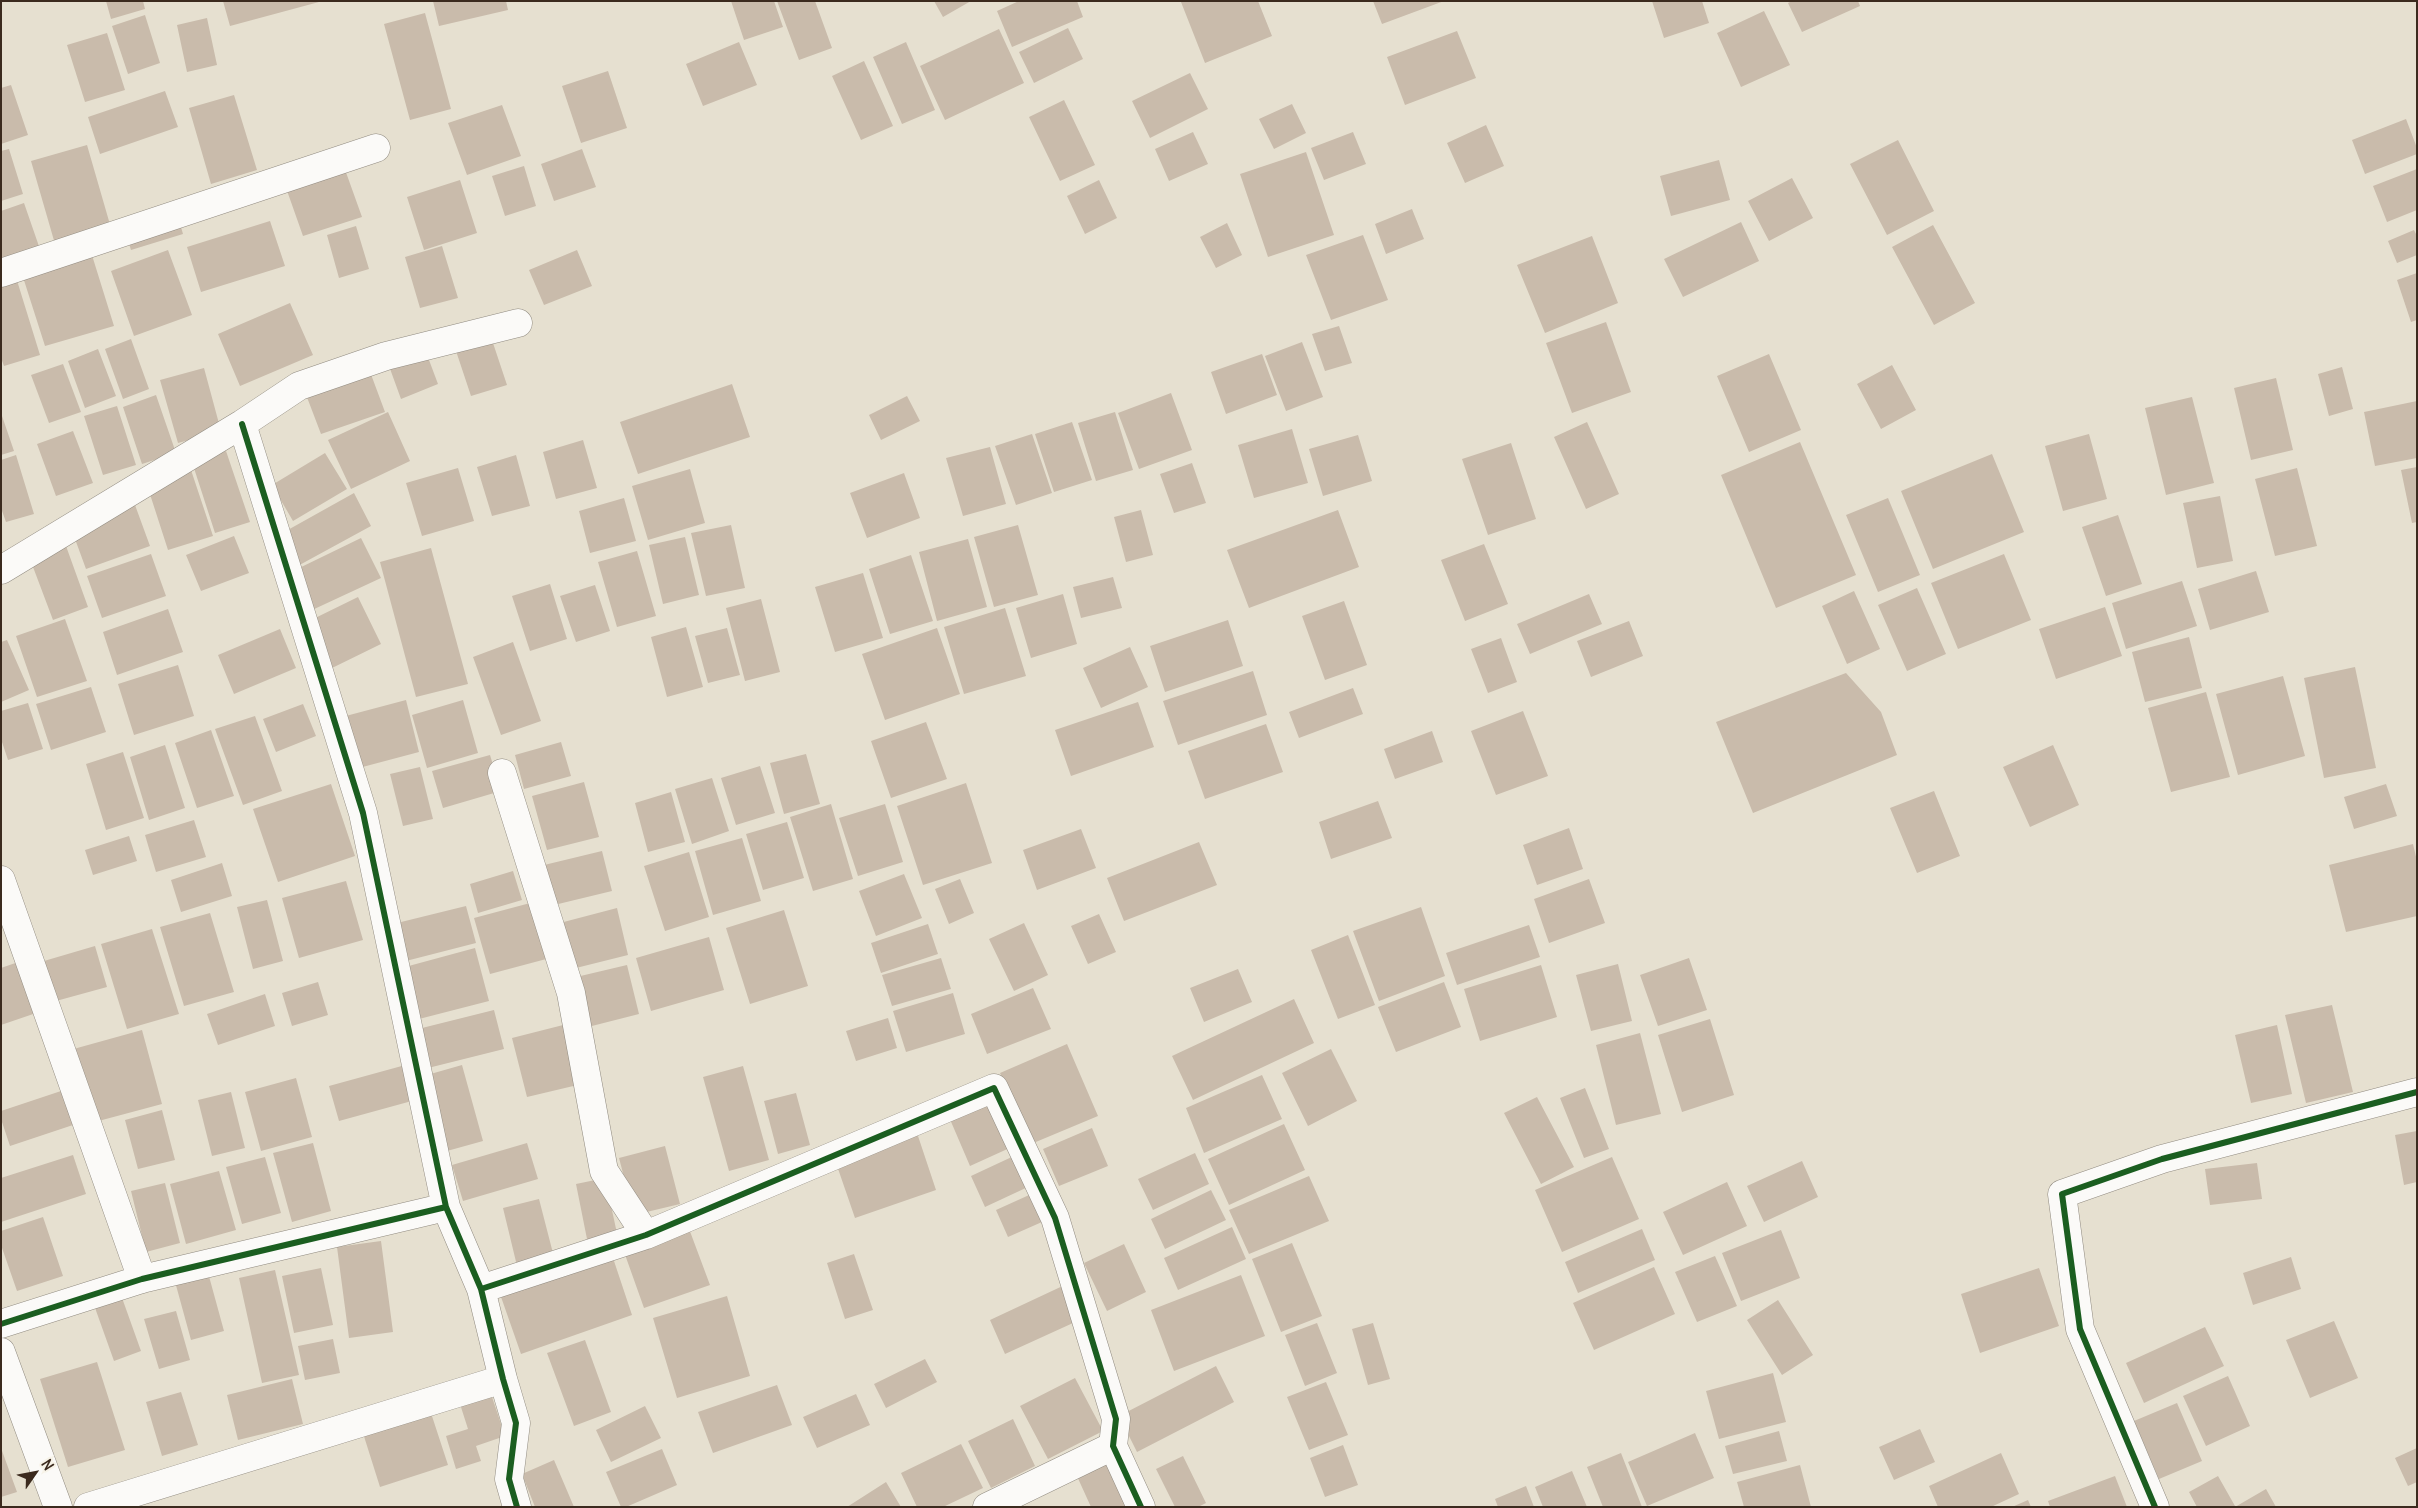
<!DOCTYPE html>
<style>
body{margin:0}
#map{position:relative;width:2418px;height:1508px;overflow:hidden;background:#e6e0d0;font-family:Delius,sans-serif}
canvas{display:block}
.frame{position:absolute;inset:0;border:2px solid #3b2a1e;pointer-events:none}
.north{position:absolute;left:10px;top:1448px;width:50px;height:50px;-webkit-text-stroke:4px #f7f3e8;paint-order:stroke;rotate:57deg;font-size:14px;font-weight:700;line-height:20px;text-align:center;color:#3b2a1e}
.north::after{content:'';display:block;margin:auto;width:18px;height:22px;background:#3b2a1e;clip-path:polygon(50% 0,100% 100%,50% 72%,0 100%)}
</style>
<div id="map">
<canvas width="2418" height="1508"></canvas>
<div class="frame"></div>
<div class="north">N</div>
</div>
<script>
const ctx = document.querySelector('canvas').getContext('2d');
ctx.lineJoin = 'round';
function paint(path, color) {
  ctx.fillStyle = color;
  ctx.fill(path, 'evenodd');
}
function strokePath(path, color, width, dash) {
  ctx.strokeStyle = color;
  ctx.lineWidth = width;
  ctx.lineCap = dash ? 'butt' : 'round';
  ctx.setLineDash(dash || []);
  ctx.stroke(path);
}
paint(new Path2D(`
 M106 1H143L145 9 111 19Z
 M223 1H319V2L230 26Z
 M433 1H506L508 10 439 26Z
 M731 1H774L783 27 744 40Z
 M777 1H815L832 48 799 60Z
 M934 1H971L943 17Z
 M1019 1H1077L1083 17 1012 47 997 11Z
 M1183 1H1258L1272 36 1205 63 1181 2Z
 M1373 1H1444L1382 24Z
 M1652 1H1702L1709 23 1664 38Z
 M1792 1H1858L1860 6 1802 32 1788 3Z
 M1764 11 1790 65 1741 87 1717 33Z
 M425 13 451 109 410 120 384 24Z
 M145 15 160 63 128 74 112 26Z
 M207 18 217 65 187 72 177 25Z
 M1068 28 1083 59 1034 83 1019 52Z
 M999 29 1024 83 945 120 920 66Z
 M1457 31 1476 78 1405 105 1387 57Z
 M107 33 125 90 85 102 67 45Z
 M739 42 757 85 703 106 686 64Z
 M906 42 935 110 902 124 873 57Z
 M864 61 893 126 861 140 832 76Z
 M608 71 627 128 581 143 562 86Z
 M1190 73 1208 109 1150 138 1132 101Z
 M11 85 28 135 1 144V88Z
 M165 91 178 127 100 154 88 117Z
 M234 95 257 170 211 184 189 108Z
 M1064 100 1095 165 1060 181 1029 117Z
 M1292 104 1306 133 1274 149 1259 119Z
 M502 105 521 156 467 175 448 123Z
 M2406 119 2417 148V154L2365 174 2352 140Z
 M1486 125 1504 166 1465 183 1447 143Z
 M1193 132 1208 164 1169 181 1155 149Z
 M1353 132 1366 164 1324 180 1311 148Z
 M1898 140 1934 211 1887 235 1850 164Z
 M87 145 111 228 55 244 31 161Z
 M9 149 23 194 1 201V151Z
 M582 149 596 187 554 201 541 164Z
 M1306 152 1334 235 1268 257 1240 174Z
 M1719 160 1730 200 1671 216 1660 176Z
 M343 164 362 217 303 236 285 185Z
 M524 166 536 206 505 216 492 176Z
 M2417 169V210L2387 222 2373 186Z
 M1792 178 1813 218 1769 241 1748 201Z
 M460 180 477 233 424 250 407 197Z
 M1099 180 1117 218 1085 234 1067 196Z
 M24 203 42 255 1 269V211Z
 M1412 209 1424 239 1386 254 1375 224Z
 M179 220 183 234 131 250 127 237Z
 M270 221 285 266 201 292 187 247Z
 M1741 222 1759 261 1683 297 1664 259Z
 M1227 223 1242 255 1216 268 1200 237Z
 M1933 225 1975 303 1934 325 1892 247Z
 M356 226 369 269 339 278 327 235Z
 M2414 230 2417 236V255L2397 263 2388 241Z
 M1363 235 1388 300 1331 320 1306 255Z
 M1592 236 1618 303 1545 333 1517 265Z
 M442 246 458 298 420 308 405 257Z
 M168 250 192 315 134 336 111 271Z
 M577 250 592 286 544 305 529 270Z
 M91 252 114 326 45 346 22 274Z
 M2417 273V320L2411 322 2397 280Z
 M15 274 40 355 4 366 1 358V278Z
 M290 303 313 355 240 386 218 334Z
 M1606 322 1631 392 1572 413 1546 343Z
 M1339 326 1352 363 1325 371 1312 334Z
 M490 334 507 385 471 396 454 345Z
 M131 339 149 389 123 399 105 349Z
 M1302 342 1323 397 1286 411 1265 356Z
 M98 349 116 396 85 408 68 361Z
 M426 352 438 384 401 399 389 366Z
 M1262 354 1277 395 1226 414 1211 372Z
 M1769 354 1801 430 1749 452 1717 376Z
 M63 364 81 412 49 423 31 375Z
 M1892 365 1916 410 1881 429 1857 384Z
 M2342 367 2353 409 2329 416 2318 374Z
 M204 368 221 431 178 443 160 380Z
 M369 369 385 412 321 434 305 392Z
 M2276 378 2293 450 2251 460 2234 388Z
 M732 384 750 437 638 474 620 422Z
 M1171 393 1192 450 1139 469 1118 413Z
 M156 395 176 453 142 464 123 407Z
 M907 396 920 421 881 440 869 415Z
 M2192 397 2214 483 2166 495 2145 408Z
 M2417 401V458L2375 466 2364 412Z
 M117 406 136 465 103 475 84 416Z
 M388 412 410 461 351 489 328 440Z
 M1115 412 1133 470 1096 481 1078 423Z
 M1 413 14 451 1 455Z
 M1072 422 1092 480 1054 492 1035 434Z
 M1587 422 1619 494 1586 509 1554 437Z
 M1292 429 1308 483 1254 498 1238 445Z
 M73 431 93 483 56 496 37 444Z
 M1032 434 1052 493 1016 505 995 446Z
 M2089 434 2107 499 2063 511 2045 446Z
 M1358 435 1372 481 1323 496 1309 449Z
 M583 440 597 488 556 499 543 452Z
 M1800 442 1856 575 1776 608 1721 475Z
 M1511 443 1536 519 1488 535 1462 459Z
 M990 447 1006 504 963 516 946 458Z
 M226 451 250 522 215 533 192 462Z
 M325 453 347 489 293 521 272 485Z
 M1992 454 2024 532 1933 569 1901 491Z
 M16 455 34 514 6 522 1 508V460Z
 M516 455 530 506 492 516 477 467Z
 M1192 463 1206 503 1174 513 1160 474Z
 M2417 467V522L2412 523 2401 470Z
 M458 468 474 521 422 536 406 483Z
 M2297 468 2317 546 2275 556 2255 479Z
 M690 469 705 523 648 540 632 486Z
 M191 470 213 536 168 550 147 485Z
 M904 473 920 518 867 538 850 493Z
 M354 493 371 526 294 568 277 536Z
 M2220 496 2233 561 2197 568 2183 503Z
 M624 498 636 541 590 553 579 511Z
 M1888 498 1920 575 1878 592 1846 515Z
 M135 505 150 546 86 569 71 528Z
 M1141 510 1153 555 1126 562 1114 517Z
 M1338 510 1359 567 1249 608 1227 550Z
 M2118 515 2142 584 2106 596 2082 527Z
 M731 525 745 588 706 596 691 533Z
 M1018 525 1038 595 994 607 974 537Z
 M234 536 249 573 201 591 186 555Z
 M685 537 699 595 663 604 649 545Z
 M361 538 381 578 310 611 291 572Z
 M968 539 987 607 937 621 919 552Z
 M1484 544 1508 604 1465 621 1441 560Z
 M66 546 88 607 53 620 30 559Z
 M431 548 468 684 416 697 380 562Z
 M637 551 656 616 617 627 598 562Z
 M151 554 166 596 102 618 87 576Z
 M2004 554 2031 620 1958 649 1931 583Z
 M911 555 933 621 890 634 869 569Z
 M2256 571 2269 612 2210 630 2198 589Z
 M863 573 883 638 835 652 815 587Z
 M1113 577 1122 608 1081 618 1073 587Z
 M2182 581 2197 626 2126 649 2112 603Z
 M550 584 567 639 530 651 512 596Z
 M595 585 610 631 576 642 560 596Z
 M1917 588 1946 654 1907 671 1878 605Z
 M1854 591 1880 649 1847 664 1822 606Z
 M1063 594 1077 644 1031 658 1016 608Z
 M1589 594 1602 624 1530 654 1517 624Z
 M358 597 381 644 330 669 307 622Z
 M761 599 780 672 745 681 726 608Z
 M1344 601 1367 665 1325 680 1302 616Z
 M2105 607 2122 656 2056 679 2039 629Z
 M1005 608 1026 676 964 694 944 627Z
 M168 609 183 652 117 675 103 632Z
 M65 619 87 681 37 697 16 636Z
 M1228 620 1243 666 1165 692 1150 646Z
 M1629 621 1643 656 1591 677 1577 641Z
 M686 627 703 687 667 697 651 637Z
 M727 628 740 675 708 683 695 636Z
 M937 628 960 694 885 720 862 654Z
 M280 629 296 668 234 694 218 655Z
 M2189 637 2202 688 2145 702 2132 652Z
 M1501 638 1517 682 1488 693 1471 649Z
 M7 640 29 690 1 702V642Z
 M513 642 541 721 501 735 473 657Z
 M1130 647 1148 687 1101 708 1083 668Z
 M178 665 194 716 134 735 118 684Z
 M2355 667 2376 768 2324 778 2304 678Z
 M1253 671 1267 715 1178 745 1163 701Z
 M1846 673 1881 712 1897 755 1753 813 1716 722Z
 M2283 676 2305 756 2238 775 2216 694Z
 M91 687 106 732 51 750 36 704Z
 M1353 688 1363 714 1299 738 1289 712Z
 M2206 692 2230 777 2171 792 2148 708Z
 M406 700 419 752 355 769 342 717Z
 M463 700 478 753 427 768 412 715Z
 M1138 702 1154 747 1071 776 1055 730Z
 M28 703 43 749 8 760 1 739V711Z
 M303 704 316 736 276 752 263 719Z
 M1523 711 1548 776 1496 795 1471 731Z
 M255 716 282 791 243 805 215 729Z
 M926 722 947 779 891 798 871 741Z
 M1266 724 1283 772 1205 799 1188 751Z
 M211 730 234 796 197 808 175 743Z
 M1432 731 1443 762 1395 779 1384 749Z
 M561 742 571 776 524 789 515 755Z
 M165 745 185 808 149 820 130 757Z
 M2053 745 2079 805 2030 827 2003 767Z
 M123 752 144 818 106 830 86 764Z
 M806 754 820 804 784 814 770 763Z
 M490 755 501 791 443 808 432 771Z
 M760 766 775 813 736 825 721 778Z
 M420 767 433 819 403 826 390 774Z
 M712 778 729 831 692 844 675 789Z
 M584 782 599 837 547 850 532 796Z
 M966 783 992 863 923 885 897 806Z
 M331 784 355 856 278 882 253 809Z
 M2386 784 2397 816 2354 829 2344 797Z
 M1934 791 1960 856 1917 873 1890 808Z
 M671 792 685 842 648 852 635 803Z
 M1378 801 1392 838 1331 859 1319 822Z
 M831 804 853 879 813 891 790 817Z
 M885 804 903 862 858 876 839 818Z
 M194 820 206 857 156 872 145 835Z
 M787 822 804 878 763 890 746 834Z
 M1569 828 1583 869 1537 885 1523 845Z
 M1081 829 1096 868 1037 890 1023 850Z
 M129 836 137 861 93 875 85 850Z
 M742 838 761 901 713 915 695 851Z
 M1199 842 1217 885 1124 921 1107 878Z
 M2413 844 2417 861V916L2346 932 2329 865Z
 M602 851 612 891 550 906 540 866Z
 M689 852 709 917 665 931 644 866Z
 M222 863 232 896 181 912 171 880Z
 M513 871 522 900 478 913 470 884Z
 M904 874 922 918 876 936 859 891Z
 M960 879 974 913 949 924 935 889Z
 M1589 879 1605 923 1549 943 1534 899Z
 M346 881 363 940 299 958 282 898Z
 M267 900 283 961 253 969 237 907Z
 M534 902 550 958 490 974 474 918Z
 M466 906 476 943 402 962 393 924Z
 M1421 907 1445 976 1379 1001 1353 931Z
 M617 908 628 955 568 970 556 924Z
 M784 910 808 986 750 1004 726 928Z
 M210 913 234 992 184 1006 160 927Z
 M1099 914 1116 952 1088 964 1071 926Z
 M1024 923 1048 975 1014 991 989 939Z
 M928 924 938 954 881 973 871 943Z
 M1529 925 1540 957 1457 985 1446 953Z
 M152 929 179 1014 127 1029 101 944Z
 M1348 935 1375 1005 1338 1019 1311 950Z
 M709 937 724 990 651 1011 636 958Z
 M95 946 107 987 56 1001 44 961Z
 M475 948 489 1001 419 1019 405 967Z
 M941 958 951 989 892 1006 882 975Z
 M1689 958 1707 1010 1658 1026 1640 975Z
 M24 960 42 1011 1 1025V968Z
 M1618 964 1632 1021 1591 1031 1576 975Z
 M627 965 639 1014 584 1028 572 978Z
 M1541 965 1557 1017 1480 1041 1464 989Z
 M1238 969 1252 1002 1204 1022 1190 988Z
 M318 982 328 1015 292 1026 282 993Z
 M1444 982 1461 1027 1396 1052 1378 1007Z
 M1033 988 1051 1029 987 1054 971 1014Z
 M953 993 965 1034 906 1052 893 1011Z
 M265 994 275 1026 218 1045 207 1014Z
 M1294 999 1314 1043 1193 1100 1172 1056Z
 M2332 1005 2353 1092 2306 1103 2285 1015Z
 M494 1010 504 1049 428 1068 418 1029Z
 M888 1018 897 1048 856 1061 846 1031Z
 M1710 1019 1734 1095 1682 1112 1658 1035Z
 M571 1023 586 1083 527 1097 512 1038Z
 M2277 1025 2292 1094 2251 1103 2235 1035Z
 M142 1030 162 1104 91 1123 70 1050Z
 M1640 1033 1661 1114 1616 1125 1596 1045Z
 M1067 1044 1098 1116 1031 1144 1000 1073Z
 M1331 1049 1357 1101 1308 1126 1282 1073Z
 M409 1064 419 1099 339 1121 329 1086Z
 M462 1065 483 1141 447 1151 427 1075Z
 M743 1066 769 1160 729 1171 703 1077Z
 M1262 1075 1282 1119 1204 1153 1186 1108Z
 M296 1078 312 1137 261 1151 245 1092Z
 M1585 1088 1609 1149 1584 1158 1560 1098Z
 M61 1091 73 1125 10 1146 1 1119V1111Z
 M231 1092 245 1148 212 1156 198 1100Z
 M796 1093 810 1145 778 1154 764 1101Z
 M1537 1097 1574 1167 1541 1184 1504 1113Z
 M993 1098 1014 1146 970 1166 949 1117Z
 M162 1110 175 1160 138 1169 125 1120Z
 M1284 1124 1305 1170 1229 1205 1208 1159Z
 M1092 1128 1108 1166 1059 1186 1043 1149Z
 M2417 1131V1182L2404 1185 2395 1135Z
 M917 1133 936 1190 855 1218 835 1160Z
 M313 1143 331 1211 292 1222 273 1153Z
 M527 1143 538 1179 463 1201 452 1165Z
 M665 1146 680 1204 634 1215 619 1158Z
 M1195 1153 1209 1184 1153 1210 1138 1179Z
 M73 1155 86 1194 1 1222V1178Z
 M1016 1155 1030 1186 985 1207 971 1176Z
 M265 1157 281 1213 242 1224 226 1167Z
 M1612 1157 1639 1219 1562 1252 1535 1190Z
 M1802 1161 1818 1197 1764 1222 1747 1186Z
 M2257 1163 2262 1199 2210 1205 2205 1169Z
 M219 1171 236 1230 186 1244 170 1184Z
 M1309 1176 1329 1221 1249 1254 1229 1210Z
 M605 1178 618 1238 588 1244 576 1184Z
 M1727 1182 1747 1226 1683 1255 1663 1212Z
 M165 1183 180 1243 146 1252 131 1191Z
 M1211 1190 1226 1220 1165 1249 1151 1219Z
 M1038 1191 1051 1218 1008 1237 996 1210Z
 M539 1199 555 1261 518 1270 503 1208Z
 M43 1217 63 1276 17 1291 1 1245V1231Z
 M688 1226 710 1285 644 1308 623 1249Z
 M1232 1227 1246 1259 1178 1290 1164 1258Z
 M1642 1229 1655 1260 1578 1293 1565 1262Z
 M1781 1230 1800 1278 1741 1301 1722 1253Z
 M381 1241 393 1332 349 1338 337 1247Z
 M1292 1243 1322 1316 1281 1332 1252 1259Z
 M1124 1244 1146 1292 1107 1311 1084 1263Z
 M854 1254 873 1310 845 1319 827 1263Z
 M612 1255 632 1315 521 1354 500 1294Z
 M1715 1256 1737 1306 1697 1322 1675 1272Z
 M2291 1257 2301 1289 2253 1305 2243 1273Z
 M1654 1267 1675 1314 1594 1350 1573 1303Z
 M321 1268 333 1325 294 1333 282 1276Z
 M2039 1268 2059 1326 1980 1353 1961 1294Z
 M207 1269 224 1331 191 1340 174 1278Z
 M275 1270 299 1375 262 1383 239 1278Z
 M1241 1275 1265 1336 1174 1371 1151 1310Z
 M1069 1283 1084 1318 1005 1354 990 1320Z
 M121 1295 141 1351 114 1361 94 1305Z
 M727 1296 750 1376 677 1398 653 1318Z
 M1778 1300 1813 1355 1782 1375 1747 1320Z
 M176 1311 190 1360 159 1369 144 1319Z
 M2334 1321 2358 1378 2310 1398 2286 1340Z
 M1317 1323 1337 1373 1305 1386 1285 1335Z
 M1373 1323 1390 1379 1368 1385 1352 1329Z
 M2205 1327 2224 1366 2144 1403 2126 1363Z
 M333 1339 340 1373 305 1380 298 1346Z
 M585 1340 611 1412 574 1426 547 1353Z
 M925 1359 937 1382 886 1408 874 1384Z
 M97 1362 125 1450 68 1467 40 1379Z
 M1216 1366 1234 1402 1137 1452 1119 1416Z
 M1773 1373 1786 1422 1719 1439 1706 1391Z
 M2228 1376 2250 1426 2206 1446 2183 1396Z
 M1075 1378 1103 1431 1048 1459 1020 1406Z
 M292 1379 303 1424 238 1440 227 1395Z
 M1326 1382 1348 1435 1309 1450 1287 1397Z
 M777 1385 792 1425 713 1453 698 1412Z
 M181 1392 198 1445 162 1456 146 1402Z
 M491 1394 505 1436 476 1446 481 1461 456 1469 446 1436 468 1429 460 1404Z
 M856 1394 870 1425 817 1448 803 1417Z
 M2177 1403 2202 1461 2159 1479 2134 1421Z
 M645 1406 661 1438 611 1462 596 1430Z
 M430 1410 448 1465 380 1487 362 1430Z
 M1013 1419 1035 1466 991 1488 968 1441Z
 M1920 1429 1935 1462 1894 1480 1879 1447Z
 M1779 1431 1787 1461 1733 1474 1725 1446Z
 M1695 1433 1714 1478 1647 1506 1628 1462Z
 M961 1444 983 1488 943 1507H917L901 1473Z
 M1343 1445 1358 1485 1325 1497 1310 1458Z
 M1 1448 17 1492 1 1497Z
 M2417 1448V1482L2408 1486 2395 1458Z
 M662 1449 677 1485 626 1507H621L606 1472Z
 M1621 1453 1642 1507H1603L1587 1467Z
 M2001 1453 2019 1494 1991 1507H1938L1929 1486Z
 M1183 1456 1206 1503 1198 1507H1175L1156 1469Z
 M1113 1458 1134 1507H1091L1076 1474Z
 M554 1460 574 1507H535L522 1474Z
 M1800 1465 1811 1507H1744L1737 1482Z
 M1572 1471 1587 1507H1543L1535 1487Z
 M2115 1476 2127 1507H2050L2048 1501Z
 M2218 1476 2235 1506 2197 1507 2189 1492Z
 M886 1482 901 1507H847Z
 M1526 1486 1534 1507H1498L1495 1499Z
 M2266 1489 2276 1507H2235Z
 M2028 1500 2031 1507H2012Z`), '#c9bbab');
const street = new Path2D(`
 M1 273 376 148
 M242 424 363 813 446 1207 481 1289 503 1379 516 1423 509 1479 517 1507
 M1 570 242 424 299 386 386 356 518 323
 M502 773 571 993 604 1171 646 1235
 M1 880 142 1279
 M481 1289 646 1235 994 1088 1055 1218 1116 1419 1113 1446 1141 1507
 M1 1324 142 1279 446 1207
 M1 1352 58 1507
 M88 1507 503 1379
 M987 1507 1113 1446
 M2155 1507 2080 1329 2062 1194 2162 1159 2417 1092`);
strokePath(street, '#918b81', 29);
strokePath(street, '#fbfaf8', 28);
strokePath(new Path2D(`
 M242 424 363 813 446 1207 481 1289 503 1379 516 1423 509 1479 517 1507
 M481 1289 646 1235 994 1088 1055 1218 1116 1419 1113 1446 1141 1507
 M1 1324 142 1279 446 1207
 M2155 1507 2080 1329 2062 1194 2162 1159 2417 1092`), '#1b5e20', 6);
</script>
